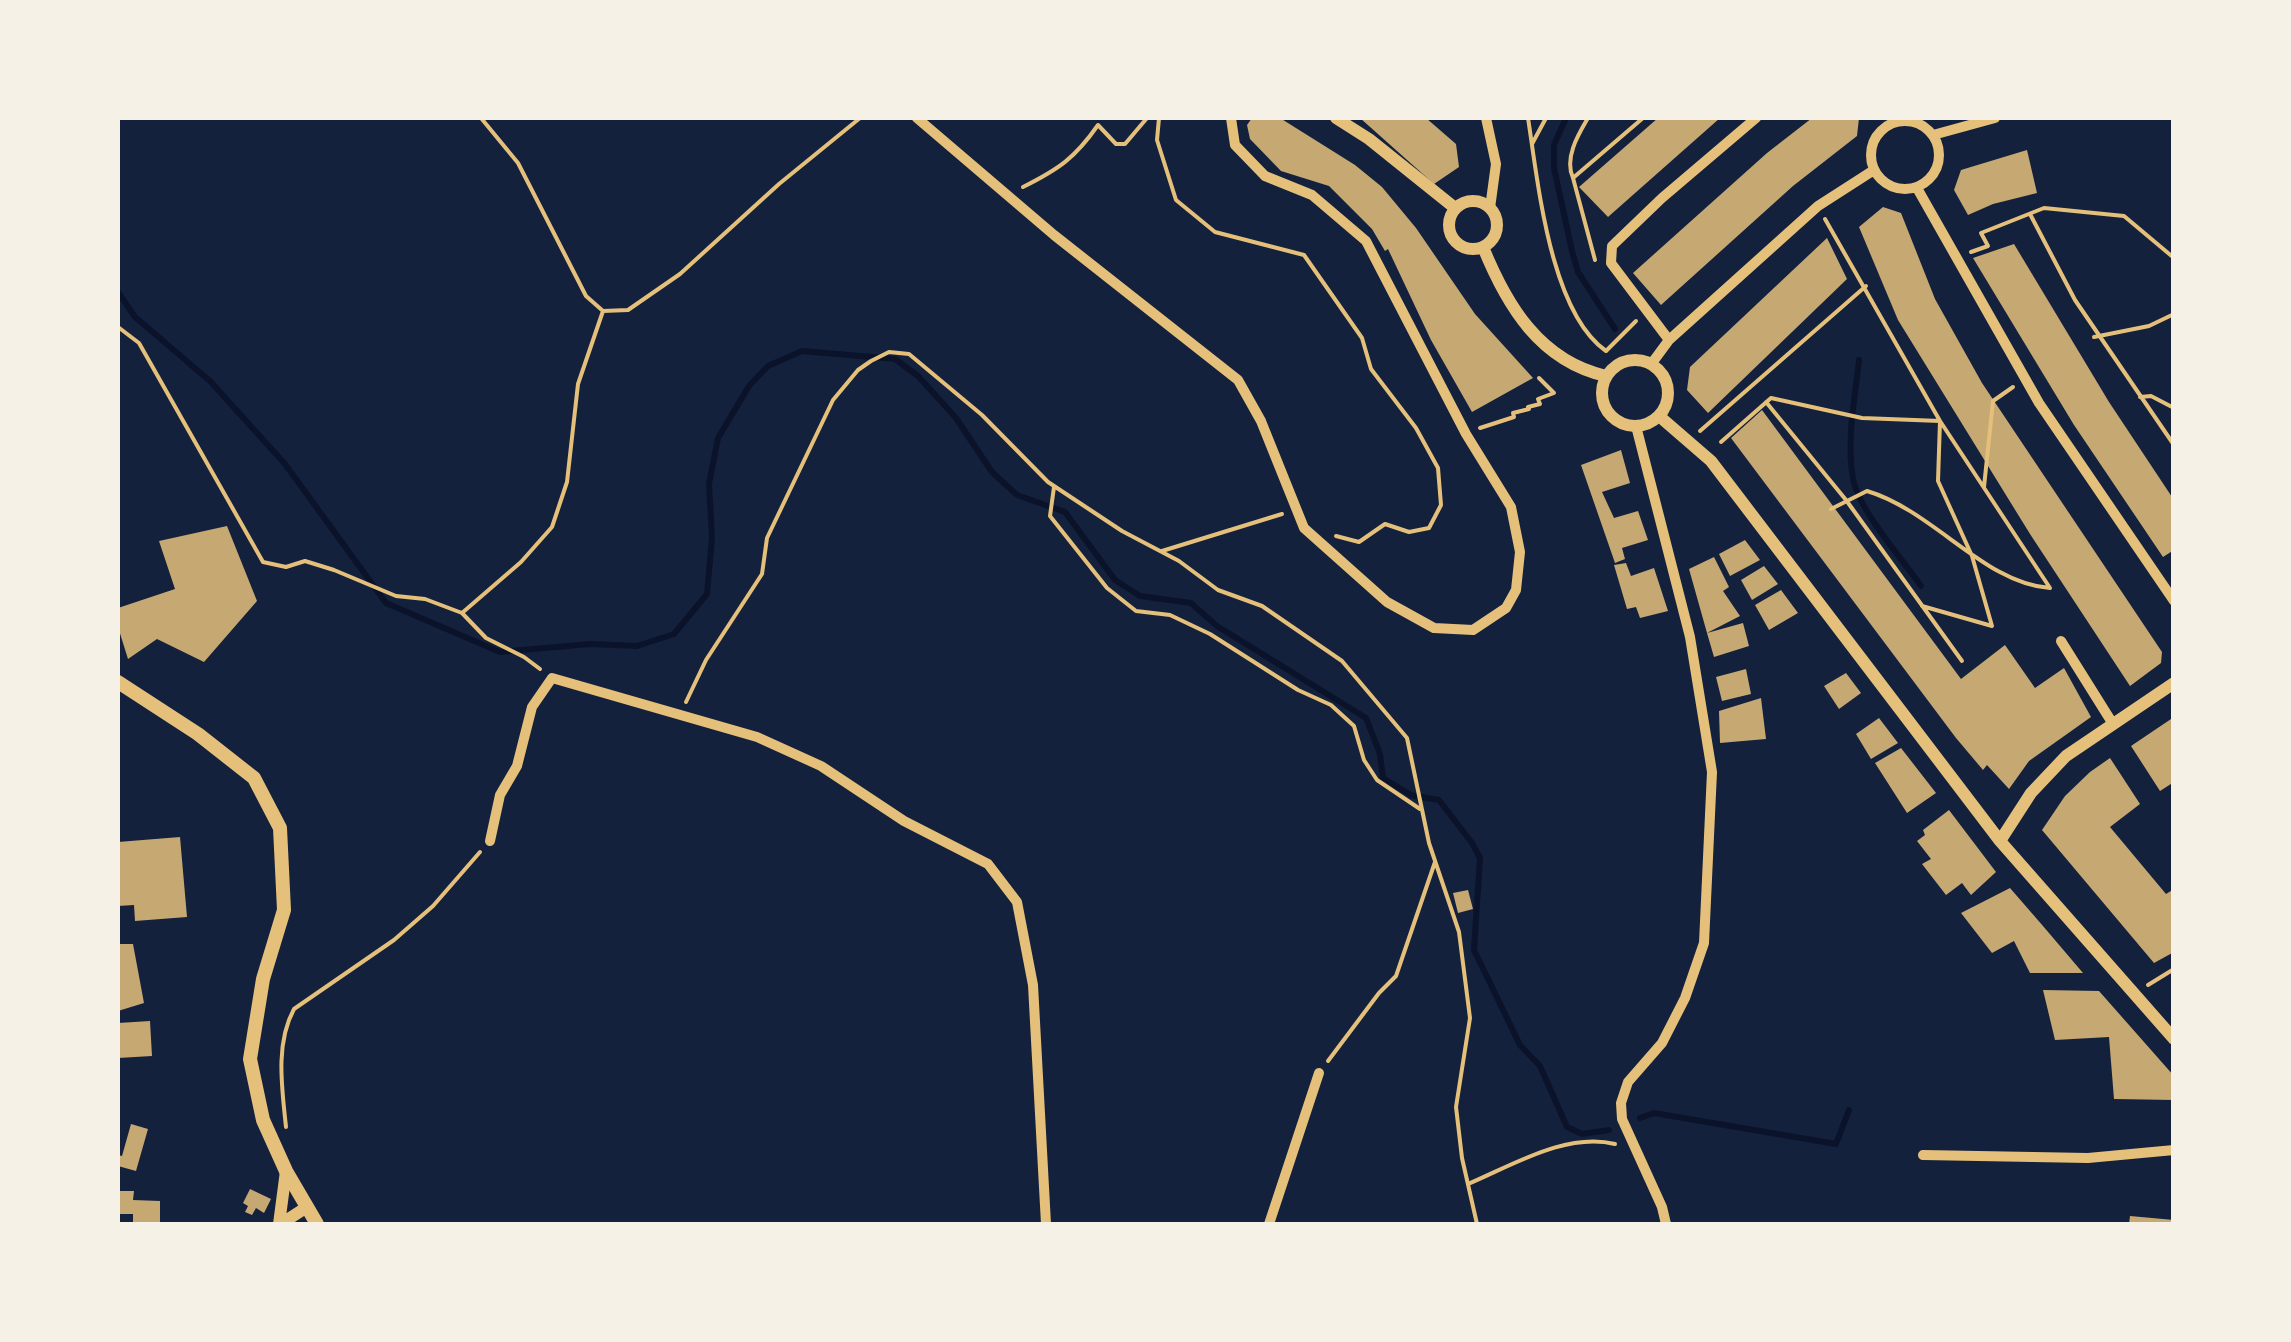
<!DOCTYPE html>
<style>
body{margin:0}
#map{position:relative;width:2291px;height:1342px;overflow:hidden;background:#14213d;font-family:Manrope,sans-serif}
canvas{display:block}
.frame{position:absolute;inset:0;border:120px solid #f6f1e7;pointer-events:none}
</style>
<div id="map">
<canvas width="2291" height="1342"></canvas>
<div class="frame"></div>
</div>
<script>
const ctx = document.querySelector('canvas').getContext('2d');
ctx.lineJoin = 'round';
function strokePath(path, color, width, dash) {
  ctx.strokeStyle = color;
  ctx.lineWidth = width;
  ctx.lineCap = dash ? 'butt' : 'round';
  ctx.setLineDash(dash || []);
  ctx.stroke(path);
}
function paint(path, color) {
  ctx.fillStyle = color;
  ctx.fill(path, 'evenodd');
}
strokePath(new Path2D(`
 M1566 118 1554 145V168L1572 251 1578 272 1615 329
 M118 292 135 317 210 381 285 464 386 603 500 652 590 644 637 646 674 634 707 594 712 538 709 484 718 438 749 386 768 366 802 351 895 359 918 376 956 418 992 472 1017 495 1065 512 1115 580 1140 596 1191 603 1217 626 1366 718 1380 754 1383 778 1411 795 1439 800 1472 843 1480 858 1474 950 1520 1045 1540 1066 1567 1127 1582 1134 1609 1130
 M1859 360C1855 399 1846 440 1853 479 1860 512 1901 557 1921 586
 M1640 1118 1654 1113 1836 1144 1849 1110`), '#0b132b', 6);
paint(new Path2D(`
 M1252 118H1280L1355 165 1382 187 1416 228 1475 314 1533 378 1472 412 1431 340 1388 249 1385 251 1372 229 1329 186 1281 171 1250 139 1247 125Z
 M1360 118H1426L1456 144 1459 167 1434 184Z
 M1658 118H1720L1608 217 1579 187Z
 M1812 118H1859L1857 136 1793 186 1661 305 1633 273 1767 153Z
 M2027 150 2037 193 1993 204 1968 215 1954 190 1961 170Z
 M1883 207 1901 213 1935 299 1982 383 2162 652 2161 663 2130 686 2030 534 1898 320 1859 227Z
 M1827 238 1847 279 1708 413 1687 390 1690 367Z
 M2014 244 2109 402 2174 500V550L2163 557 2074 425 1973 258Z
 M1762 410 1961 679 2005 645 2035 688 2064 668 2091 717 2029 761 2009 789 1987 765 1983 770 1956 738 1731 438Z
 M1621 450 1630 483 1602 492 1614 518 1638 511 1648 540 1622 548 1625 559 1615 563 1581 465Z
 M227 526 257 601 204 662 157 639 128 659 118 627V608L175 589 159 541Z
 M1745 540 1760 560 1730 576 1719 554Z
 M1714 557 1729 587 1723 591 1740 616 1707 633 1689 569Z
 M1626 563 1631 576 1654 568 1668 611 1640 618 1636 607 1627 609 1614 565Z
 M1764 566 1778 584 1752 600 1741 580Z
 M1781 590 1798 613 1769 630 1755 605Z
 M1743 623 1749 646 1714 657 1707 633Z
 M1746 669 1751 694 1722 701 1716 677Z
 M1846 673 1861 693 1839 709 1824 686Z
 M1761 698 1766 739 1720 743 1719 711Z
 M2174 717V782L2160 791 2131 746Z
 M1879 718 1898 743 1871 759 1856 734Z
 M1901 748 1936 793 1907 813 1875 763Z
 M2110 758 2140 804 2110 827 2166 894 2174 889V952L2154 963 2042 830 2065 796 2090 772Z
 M1949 810 1996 872 1971 895 1962 883 1946 895 1922 864 1931 859 1917 841 1925 835 1923 830Z
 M180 837 187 917 135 921 134 905 118 906V842Z
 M2010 888 2043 926 2083 973H2030L2014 941 1992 953 1961 913Z
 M1468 890 1473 909 1458 913 1453 893Z
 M118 944H133L144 1003 118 1011Z
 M2043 990 2099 991 2174 1076V1100L2114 1099 2109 1037 2055 1040Z
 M150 1021 152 1056 118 1058V1023Z
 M131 1124 148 1129 136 1171 118 1166V1155L122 1156Z
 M250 1189 271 1199 264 1213 256 1208 252 1215 245 1212 248 1206 243 1203Z
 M118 1191H134L133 1200 160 1201V1223H133V1214H118Z
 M2130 1216 2174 1220V1224H2129Z`), '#c6a872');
strokePath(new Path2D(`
 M481 118 518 163 586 296 603 311 628 310 680 274 779 184 860 118
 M1159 118 1157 140 1176 200 1215 232 1304 255 1362 338 1371 369 1416 428 1438 468 1441 505 1429 528 1409 532 1385 524 1359 542 1336 536
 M1528 118C1538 182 1550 312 1606 351L1636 321
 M1588 118C1578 135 1564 158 1573 178L1643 118
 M1532 144 1546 118
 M1573 178 1595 260
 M1023 187C1059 169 1075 158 1098 125L1116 144H1125L1147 118
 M2030 214 2075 300 2174 445
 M1825 219 1940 421 2050 588C1985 584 1934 511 1867 491L1831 509
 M1971 252 1988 246 1981 233 2044 208 2124 216 2174 258
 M118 327 139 343 263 562 286 567 305 561 334 570 396 596 425 599 462 613 486 638 524 657 540 669
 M2094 337 2149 326 2174 314
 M2140 397 2151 396 2174 408
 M1766 402 1846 500 1962 661
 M1480 428 1514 417 1513 413 1529 409 1528 407 1540 404 1538 399 1554 393 1539 378
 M1700 431 1866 286
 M1721 442 1771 398 1862 418 1940 421 1938 481 1972 556 1992 626 1922 606
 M1054 487 1050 516 1107 588 1136 611 1170 615 1210 634 1298 690 1331 705 1354 726 1364 760 1377 780 1420 809
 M1984 487 1993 401 2013 387
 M1162 551 1282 514
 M462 613 521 562 552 527 567 482 578 384 603 311
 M686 702 706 660 762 574 767 538 833 400 858 370 871 361 889 352 909 354 982 415 1048 482 1122 531 1179 561 1218 590 1262 606 1342 661 1407 738 1429 843 1459 932 1470 1018 1456 1107 1462 1158 1477 1224
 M2148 985 2174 969
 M1328 1061 1379 993 1396 976 1435 862
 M286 1127C282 1088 275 1044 294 1009L394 940 433 906 480 852
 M1468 1184C1513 1165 1566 1132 1615 1144`), '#e5c07b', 4);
strokePath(new Path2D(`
 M917 118 1054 235 1238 380 1261 421 1304 528 1387 602 1434 628 1473 630 1506 608 1516 590 1520 552 1511 507 1466 434 1366 241 1312 195 1265 176 1235 145 1231 118
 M1486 118 1496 164 1490 208
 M1871 155a34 34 0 1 1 68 0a34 34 0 1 1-68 0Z
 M1933 135 1995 118
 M1917 188 2039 403 2174 601
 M1669 340 1611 263 1612 246 1662 198 1756 118
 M1652 363 1669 340 1818 206 1874 170
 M1636 426 1690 637 1712 772 1704 943 1685 998 1662 1043 1628 1082 1621 1103 1622 1119 1662 1207 1666 1224
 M2061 641 2113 724
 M490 841 500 795 517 766 532 707 552 678 757 737 821 766 904 821 988 864 1017 902 1033 985 1046 1224
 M1923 1155 2088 1158 2174 1150
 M1269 1224 1319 1073`), '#e5c07b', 10);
strokePath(new Path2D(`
 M1336 118 1369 139 1455 208
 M1449 225a24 24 0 1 1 48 0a24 24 0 1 1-48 0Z
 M1483 247C1507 306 1540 361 1606 376
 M1602 393a33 33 0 1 1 66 0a33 33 0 1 1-66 0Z
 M1659 416 1711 461 2000 841 2174 1039
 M2000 841 2031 793 2066 756 2174 683
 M279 1224 286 1171
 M288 1224 290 1218 307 1207`), '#e5c07b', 12);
strokePath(new Path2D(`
 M118 682 198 734 254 778 280 828 284 910 263 979 250 1059 263 1120 286 1171 317 1224`), '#e5c07b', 14);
</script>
